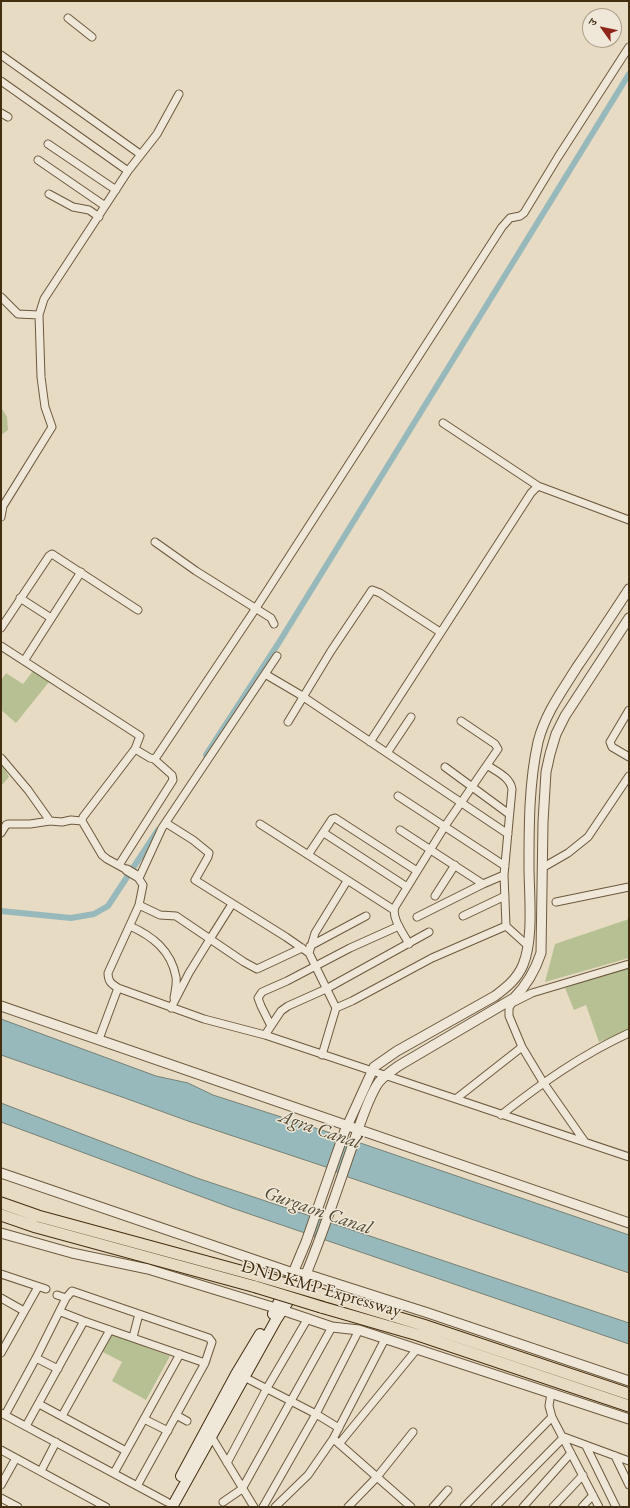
<!DOCTYPE html>
<meta charset="utf-8">
<style>
body{margin:0}
#map{position:relative;width:630px;height:1508px;overflow:hidden;background:#e7dbc3;font-family:"EB Garamond","Noto Serif Devanagari",serif}
canvas{display:block}
.frame{position:absolute;inset:0;border:2px solid #432e10;pointer-events:none}
.north{position:absolute;left:582px;top:8px;width:40px;height:40px;box-sizing:border-box;background:#efe8d8;border:1px solid #aa9e88;border-radius:50%;rotate:303deg;font-size:11px;font-weight:700;line-height:16px;text-align:center;color:#432e10}
.north::after{content:'';display:block;margin:auto;width:14px;height:18px;background:#8f2418;clip-path:polygon(50% 0,100% 100%,50% 72%,0 100%)}
</style>
<div id="map">
<canvas width="630" height="1508"></canvas>
<div class="frame"></div>
<div class="north">उ</div>
</div>
<script>
const ctx = document.querySelector('canvas').getContext('2d');
ctx.lineJoin = 'round';
function paint(path, color) {
  ctx.fillStyle = color;
  ctx.fill(path, 'evenodd');
}
function strokePath(path, color, width, dash) {
  ctx.strokeStyle = color;
  ctx.lineWidth = width;
  ctx.lineCap = dash ? 'butt' : 'round';
  ctx.setLineDash(dash || []);
  ctx.stroke(path);
}
function write(font, color, halo, rows, align = 'center') {
  ctx.font = font + ' "EB Garamond",serif';
  ctx.lineWidth = 3;
  ctx.setLineDash([]);
  ctx.textBaseline = 'middle';
  ctx.strokeStyle = halo;
  ctx.fillStyle = color;
  for (const [text, x, y, turn = 0] of rows) {
    ctx.save();
    ctx.translate(x, y);
    ctx.rotate((+turn || 0) * Math.PI / 180);
    ctx.textAlign = isNaN(turn) ? turn : align;
    if (halo) ctx.strokeText(text, 0, 0);
    ctx.fillText(text, 0, 0);
    ctx.restore();
  }
}
paint(new Path2D(`
 M1 407 7 417 8 430 1 435Z
 M33 671 49 682 16 723 1 710V680L6 673 23 684Z
 M3 765 9 777 1 786V766Z
 M629 919V958L545 982 555 944Z
 M629 964V1031L599 1042 586 1005 574 1010 565 988Z
 M111 1334 170 1356 146 1400 112 1381 122 1362 101 1351Z`), '#b7c093');
const water = new Path2D(`
 M1 1019 156 1076 188 1083 213 1095 337 1135 629 1235V1273L348 1177 326 1167 188 1121 122 1097 1 1055Z
 M1 1103 197 1178 629 1323V1344L232 1208 1 1122Z`);
paint(water, '#98b9bb');
strokePath(water, '#768177', 1);
strokePath(new Path2D(`
 M206 755 278 644 629 74
 M1 911 71 918 94 914 108 906 158 830`), '#98b9bb', 6);
const minor = new Path2D(`
 M68 18 92 37
 M1 55 140 154
 M1 81 128 171
 M1 113 8 117
 M48 144 116 190
 M38 160 105 206
 M49 194 73 207 89 210 99 217
 M1 297 18 314 39 315
 M443 423 538 486
 M1 517 3 506 8 498 52 427 45 407 41 377 39 315 44 299 128 171 157 134 179 94
 M155 542 196 571 271 618 274 624
 M20 598 51 618
 M1 628 49 556 52 554 138 610
 M1 646 140 736 135 749 83 817 82 821 102 855 107 859 127 870
 M24 661 81 572
 M265 674 299 694 508 834
 M629 710 610 742 612 747 629 757
 M288 722 331 651 372 590 380 593 440 632
 M370 742 531 493 538 486 629 520
 M135 749 150 758 154 759 157 756 256 608 502 227 510 218 520 216 524 213 558 157 629 47
 M387 753 411 717
 M1 758 28 790 50 821
 M487 765C497 772 510 777 512 789L504 875 506 926 527 945
 M445 767 509 814
 M398 796 505 866
 M166 823 193 840 209 853 208 857 195 880 286 937 309 953 336 1008 322 1055
 M260 824 394 910
 M400 830 483 884
 M1 833 6 825 8 824H30L50 821 62 822 71 820 82 821
 M324 833 407 887
 M308 855 332 819 335 818 417 871
 M119 865 173 780 172 775 154 759
 M542 868 568 853 588 837 629 776
 M137 876 143 885 139 905 108 973C108 981 111 984 118 988L204 1019 265 1035 629 1157
 M139 878 162 828 277 656
 M435 896 455 865
 M556 902 629 887
 M139 905 160 915 176 916 210 939 232 904
 M463 916 505 896
 M417 917 483 884 504 875
 M130 926C152 936 171 950 176 977 177 983 175 992 174 998
 M409 944C404 934 391 918 395 907L445 826 498 749 495 744 461 721
 M310 946 366 916
 M309 953 315 933 347 881
 M171 1008 189 973 210 939 244 962 257 969 302 948
 M336 1008 352 1001 432 958 506 926
 M271 1026 261 1006 258 998 262 992 287 981 350 948 399 926
 M265 1035 281 1011 288 1006 326 989 429 932
 M99 1039 118 988
 M457 1098 522 1047
 M501 1115C542 1083 581 1055 629 1033
 M585 1142 543 1082 522 1047 509 1016V1008L512 1003 532 993 629 964
 M1 1274 46 1289
 M57 1295 66 1298
 M1 1298 24 1311
 M61 1312 84 1321 205 1363
 M133 1337 139 1314
 M1 1353 38 1287
 M36 1358 58 1369
 M244 1377 316 1414 339 1428
 M551 1393 549 1406 552 1417 599 1507
 M39 1404 126 1451
 M1 1413 167 1502
 M5 1415 36 1358 66 1298 72 1291 209 1338 212 1342 205 1363 137 1486
 M176 1415 187 1421
 M62 1416 110 1330
 M144 1419 168 1431
 M26 1426 84 1321
 M211 1436 254 1507
 M336 1441 411 1507
 M339 1444 417 1349
 M586 1446 616 1507
 M1 1450 106 1507
 M615 1456 629 1485
 M227 1463 267 1388 308 1318
 M41 1471 56 1442
 M114 1473 180 1354
 M1 1485 16 1458
 M1 1498 18 1507
 M223 1502 242 1489 332 1327
 M263 1507 316 1414 359 1330
 M275 1507 308 1475 333 1439 385 1339
 M348 1507 377 1477 413 1432
 M433 1507 448 1490
 M464 1507 552 1417
 M495 1507 564 1437 629 1461
 M523 1507 571 1453
 M553 1507 583 1475
 M582 1507 593 1495`);
const tertiary = new Path2D(`
 M127 870 137 876
 M1 1006 629 1223
 M1 1173 293 1273 306 1274 428 1313 629 1381
 M1 1233 72 1253 148 1269 282 1310 332 1327 359 1330 629 1419
 M293 1273 306 1242 344 1133 374 1067 397 1051 495 996C507 987 517 979 523 965 534 938 529 895 529 866 529 824 529 783 538 742 545 714 562 691 577 667 595 641 612 615 629 589
 M306 1274C324 1231 338 1187 353 1144 359 1127 369 1095 379 1082 385 1075 393 1070 400 1065L514 998C527 985 535 971 541 953L543 822 546 772 550 754 556 734 565 716 629 618`);
const secondary = new Path2D(`
 M273 1314 293 1273
 M181 1476 236 1374 260 1334
 M172 1507 276 1320 306 1274`);
const trunk = new Path2D(`
 M1 1203 38 1216 259 1276
 M1 1215 36 1227 256 1287
 M327 1296 423 1325 629 1394
 M321 1307 418 1335 629 1406`);
strokePath(minor, '#6c593d', 9);
strokePath(tertiary, '#6c593d', 11);
strokePath(secondary, '#432e10', 12);
strokePath(trunk, '#432e10', 13);
strokePath(minor, '#efe8d8', 7);
strokePath(tertiary, '#efe8d8', 9);
strokePath(secondary, '#efe8d8', 10);
strokePath(trunk, '#e7dbc3', 11);
const trunkBridge = new Path2D(`
 M259 1276 327 1296
 M256 1287 321 1307`);
strokePath(trunkBridge, '#432e10', 13, []);
strokePath(trunkBridge, '#e7dbc3', 11);
write('18px', '#432e10', '#efe8d8', [
 ["DND KMP Expressway",321,1289,16]
]);
write('italic 19px', '#544a32', '#efe8d8', [
 ["Agra Canal",320,1130,19],
 ["Gurgaon Canal",318,1211,19]
]);
</script>
